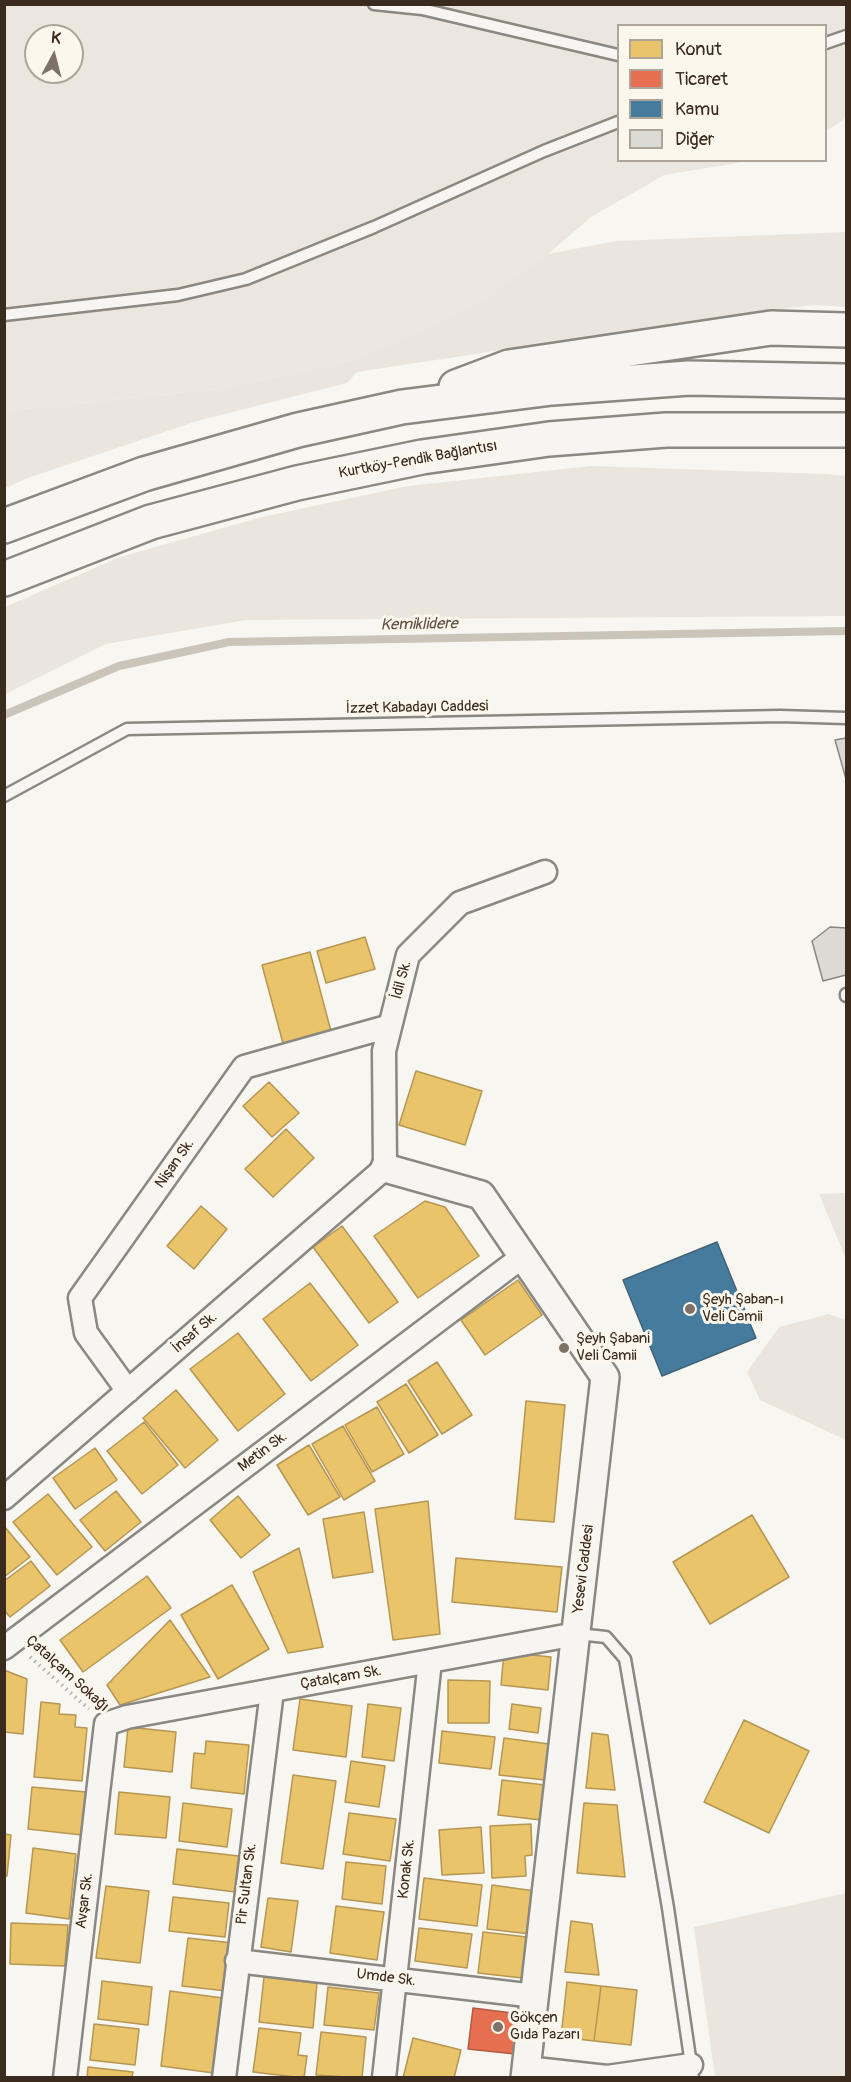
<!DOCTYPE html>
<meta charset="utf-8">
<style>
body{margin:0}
#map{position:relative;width:851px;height:2082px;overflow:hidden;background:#f8f6f0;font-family:Pangolin,sans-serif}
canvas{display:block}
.frame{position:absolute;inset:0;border:6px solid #3b2a1e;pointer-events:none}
.legend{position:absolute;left:617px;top:24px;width:210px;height:138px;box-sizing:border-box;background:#fbf7ec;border:2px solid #aea59a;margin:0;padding:8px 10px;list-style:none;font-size:18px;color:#3b2a1e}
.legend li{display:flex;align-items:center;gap:12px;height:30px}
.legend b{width:30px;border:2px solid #aea59a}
.north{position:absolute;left:24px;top:24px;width:60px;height:60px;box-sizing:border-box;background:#fbf7ec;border:2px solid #aea59a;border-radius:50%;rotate:7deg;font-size:16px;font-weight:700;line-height:24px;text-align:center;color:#3b2a1e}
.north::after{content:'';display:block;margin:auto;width:21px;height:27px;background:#7d7168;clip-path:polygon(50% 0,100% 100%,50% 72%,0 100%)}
</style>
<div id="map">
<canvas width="851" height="2082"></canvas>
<div class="frame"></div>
<ul class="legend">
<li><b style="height:16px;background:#e9c46a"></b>Konut</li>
<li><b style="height:16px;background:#e76f51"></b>Ticaret</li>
<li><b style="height:16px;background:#457b9d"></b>Kamu</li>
<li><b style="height:16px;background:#dcdad5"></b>Diğer</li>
</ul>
<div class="north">K</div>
</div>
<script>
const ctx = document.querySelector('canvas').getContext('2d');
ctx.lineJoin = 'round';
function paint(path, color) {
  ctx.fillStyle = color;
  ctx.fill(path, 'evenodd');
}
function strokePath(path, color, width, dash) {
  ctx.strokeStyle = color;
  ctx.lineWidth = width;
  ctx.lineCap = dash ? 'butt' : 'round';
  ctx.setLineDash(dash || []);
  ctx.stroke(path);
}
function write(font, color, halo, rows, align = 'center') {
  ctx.font = font + ' Pangolin,sans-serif';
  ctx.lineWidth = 6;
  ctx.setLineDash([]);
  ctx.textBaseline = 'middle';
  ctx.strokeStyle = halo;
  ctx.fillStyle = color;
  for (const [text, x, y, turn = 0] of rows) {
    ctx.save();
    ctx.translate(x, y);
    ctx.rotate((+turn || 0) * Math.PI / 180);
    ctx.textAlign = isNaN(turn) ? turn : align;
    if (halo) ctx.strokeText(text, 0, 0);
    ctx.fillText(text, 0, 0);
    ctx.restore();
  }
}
paint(new Path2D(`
 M4 5H846V118L826 131V26H618V160L749 161 664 175 591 217 548 254 472 306 354 360 225 388 5 411ZM36 36H72V72H36Z`), '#ebe6de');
paint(new Path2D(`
 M846 232V307L813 305 653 327 357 372 347 383 197 421 28 478 5 488V411L225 388 354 360 472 306 548 254 616 241Z
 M591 466 826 474 846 476V616L246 620 106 644 5 694V607L120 557 262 517 408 486Z
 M846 1193V1259L819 1194Z
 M829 1314 846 1320V1440L760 1400 747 1372 779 1327Z
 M846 1893V2077H715L694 1927Z`), '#eae6dd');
const homes = new Path2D(`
 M365 937 375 969 326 983 317 951Z
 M310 952 332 1035 284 1047 262 965Z
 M416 1071 482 1091 465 1145 399 1125Z
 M269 1082 299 1113 272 1137 243 1106Z
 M286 1129 314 1158 273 1197 245 1169Z
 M425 1201 445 1207 479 1256 418 1298 374 1236Z
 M201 1206 227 1229 194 1269 167 1246Z
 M342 1226 398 1302 369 1323 313 1247Z
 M518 1280 542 1315 485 1355 461 1320Z
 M310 1283 358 1345 311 1381 263 1319Z
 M238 1333 285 1394 238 1431 190 1369Z
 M437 1362 472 1415 442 1434 408 1381Z
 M406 1384 438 1435 409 1453 377 1402Z
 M176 1390 218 1440 185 1468 143 1418Z
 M526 1401 565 1405 554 1522 515 1519Z
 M377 1407 404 1454 372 1472 345 1425Z
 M144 1422 178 1465 142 1494 107 1451Z
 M343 1426 375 1481 344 1500 312 1444Z
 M309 1445 340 1497 308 1515 277 1465Z
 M95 1448 117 1480 75 1509 53 1478Z
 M116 1491 141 1522 105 1551 80 1520Z
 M48 1494 92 1547 57 1575 13 1522Z
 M238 1496 270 1535 241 1558 210 1520Z
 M428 1501 440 1634 393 1640 375 1509Z
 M364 1512 373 1572 333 1578 323 1519Z
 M752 1515 789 1577 710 1624 673 1562Z
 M4 1526 30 1557 4 1577Z
 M299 1548 323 1647 288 1653 253 1572Z
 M456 1558 562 1567 557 1612 452 1602Z
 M31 1561 50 1586 10 1617 4 1610V1581Z
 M147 1576 171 1608 83 1672 60 1640Z
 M232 1585 269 1649 218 1679 181 1615Z
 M170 1620 210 1677 120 1705 107 1685Z
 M504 1652 551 1657 548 1690 501 1685Z
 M4 1670 27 1679 23 1734 4 1732Z
 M448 1680 490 1681 489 1723H448Z
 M300 1699 352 1706 346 1757 293 1750Z
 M41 1702 60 1704 59 1714 76 1715 75 1727 87 1728 82 1781 34 1777Z
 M368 1704 401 1708 394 1761 362 1757Z
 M512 1704 541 1708 538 1733 509 1729Z
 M744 1720 809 1751 769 1833 704 1802Z
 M128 1727 176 1732 172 1772 124 1767Z
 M442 1731 495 1737 491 1769 439 1763Z
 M592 1733 608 1735 615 1790 586 1788Z
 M504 1738 549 1744 545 1780 499 1775Z
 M206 1741 249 1745 244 1794 191 1788 194 1753 205 1754Z
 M351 1761 385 1766 379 1807 345 1802Z
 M293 1775 336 1781 323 1869 281 1863Z
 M502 1780 545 1785 541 1820 498 1815Z
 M32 1787 86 1792 82 1835 28 1829Z
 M119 1792 170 1797 166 1838 115 1834Z
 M183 1803 232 1809 227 1847 179 1841Z
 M584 1803 617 1805 625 1877 577 1873Z
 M349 1813 396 1819 390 1861 343 1854Z
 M531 1824 532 1855 525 1856 526 1876 492 1878 490 1826Z
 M481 1827 484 1873 442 1875 439 1830Z
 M4 1834 11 1835 7 1876H4Z
 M33 1848 76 1854 69 1919 26 1913Z
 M177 1849 239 1856 235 1892 173 1884Z
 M346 1862 386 1866 382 1904 342 1899Z
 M424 1878 482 1885 477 1926 419 1919Z
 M492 1885 535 1891 530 1934 487 1929Z
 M106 1886 149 1891 140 1963 96 1958Z
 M173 1897 229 1903 225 1937 169 1931Z
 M268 1898 298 1901 291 1952 261 1947Z
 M336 1906 384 1912 377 1960 330 1953Z
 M571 1921 592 1924 599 1975 565 1972Z
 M11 1923 68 1925 65 1966 10 1964Z
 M419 1928 472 1934 467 1968 415 1961Z
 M483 1932 527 1937 522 1978 478 1973Z
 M188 1938 233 1943 227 1991 182 1986Z
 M264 1977 317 1983 313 2028 259 2022Z
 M102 1981 152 1987 148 2025 98 2019Z
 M567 1982 601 1986 594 2041 561 2037Z
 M601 1986 637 1990 631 2045 594 2041Z
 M328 1987 379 1993 374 2030 324 2025Z
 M170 1991 223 1998 214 2073 161 2066Z
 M94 2024 139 2029 135 2065 90 2060Z
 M259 2028 301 2033 298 2055 307 2056 304 2078 253 2072Z
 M321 2032 366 2037 362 2078 316 2075Z
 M413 2038 461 2050 454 2078H403Z
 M88 2067 133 2072 132 2078H87Z`);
paint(homes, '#e9c46a');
strokePath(homes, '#b59653', 1.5);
const shops = new Path2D(`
 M473 2008 520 2014 515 2054 468 2049Z`);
paint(shops, '#e76f51');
strokePath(shops, '#b35a42', 1.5);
const public = new Path2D(`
 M717 1242 756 1338 662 1376 623 1280Z`);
paint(public, '#457b9d');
strokePath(public, '#426377', 1.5);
strokePath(new Path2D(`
 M4 715 119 666 229 642 846 631`), '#cac4b9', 8);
const building = new Path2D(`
 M846 738V779L835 740Z
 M830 927 846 928V975L823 981 812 941Z`);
paint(building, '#dcdad5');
strokePath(building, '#8b8781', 1.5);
const service = new Path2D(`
 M374 4 422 9 618 55
 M826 43 846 36
 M4 315 178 295 246 279 374 227 544 151 618 122
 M4 796 127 729 780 716 846 718
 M846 996V994
 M577 1634 606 1637 625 1659 668 1908 693 2078`);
const minor = new Path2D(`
 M128 1391 86 1333 80 1298 244 1067 390 1026
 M4 1498 385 1168 384 1051 408 955 460 903 545 872
 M4 1648 522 1257
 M237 1961 535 1996
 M526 2068 607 2077 691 2065
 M65 2078 106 1724 127 1717 576 1634
 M224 2078 272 1691
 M384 2078 430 1661`);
const tertiary = new Path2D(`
 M385 1168 481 1195 605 1377 525 2078`);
const motorway = new Path2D(`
 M456 387 509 367 771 328 846 330
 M4 526 144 474 298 430 402 407 552 388 689 378 846 381
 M4 579 151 522 297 483 422 457 549 439 666 430H846`);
strokePath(service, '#8b8781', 15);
strokePath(minor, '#8b8781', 27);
strokePath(tertiary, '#8b8781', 32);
strokePath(motorway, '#8b8781', 38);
strokePath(new Path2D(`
 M30 1657 89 1709`), '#b3b0ac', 4, [1.5, 4.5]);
strokePath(service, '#f6f5f1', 10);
strokePath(minor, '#f6f5f1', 22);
strokePath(tertiary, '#f6f5f1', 27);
strokePath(motorway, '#f6f5f1', 33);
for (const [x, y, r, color] of [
 [690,1309,6,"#7d7168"],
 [564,1348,6,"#7d7168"],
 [498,2027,6,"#7d7168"]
]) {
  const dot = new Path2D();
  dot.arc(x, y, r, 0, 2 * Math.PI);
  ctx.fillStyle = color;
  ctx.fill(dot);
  strokePath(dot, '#fbf7ec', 2);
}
write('15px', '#3b2a1e', '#fbf7ec', [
 ["Kurtköy-Pendik Bağlantısı",418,460,-10],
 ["İzzet Kabadayı Caddesi",417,708,-1],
 ["İdil Sk.",402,980,-75],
 ["Nişan Sk.",175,1164,-55],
 ["İnsaf Sk.",195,1333,-41],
 ["Metin Sk.",263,1452,-37],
 ["Yesevi Caddesi",584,1569,-83],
 ["Çatalçam Sokağı",67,1674,42],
 ["Çatalçam Sk.",341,1678,-10],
 ["Konak Sk.",407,1869,-84],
 ["Pir Sultan Sk.",247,1884,-83],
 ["Avşar Sk.",85,1901,-83],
 ["Umde Sk.",386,1978,7]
]);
write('15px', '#3b2a1e', '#fbf7ec', [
 ["Şeyh Şaban-ı",702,1300],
 ["Veli Camii",702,1317],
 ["Şeyh Şabani",576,1339],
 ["Veli Camii",576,1356],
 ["Gökçen",510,2018],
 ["Gıda Pazarı",510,2035]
], 'left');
write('italic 16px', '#605246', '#fbf7ec', [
 ["Kemiklidere",419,625,-1]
]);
</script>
